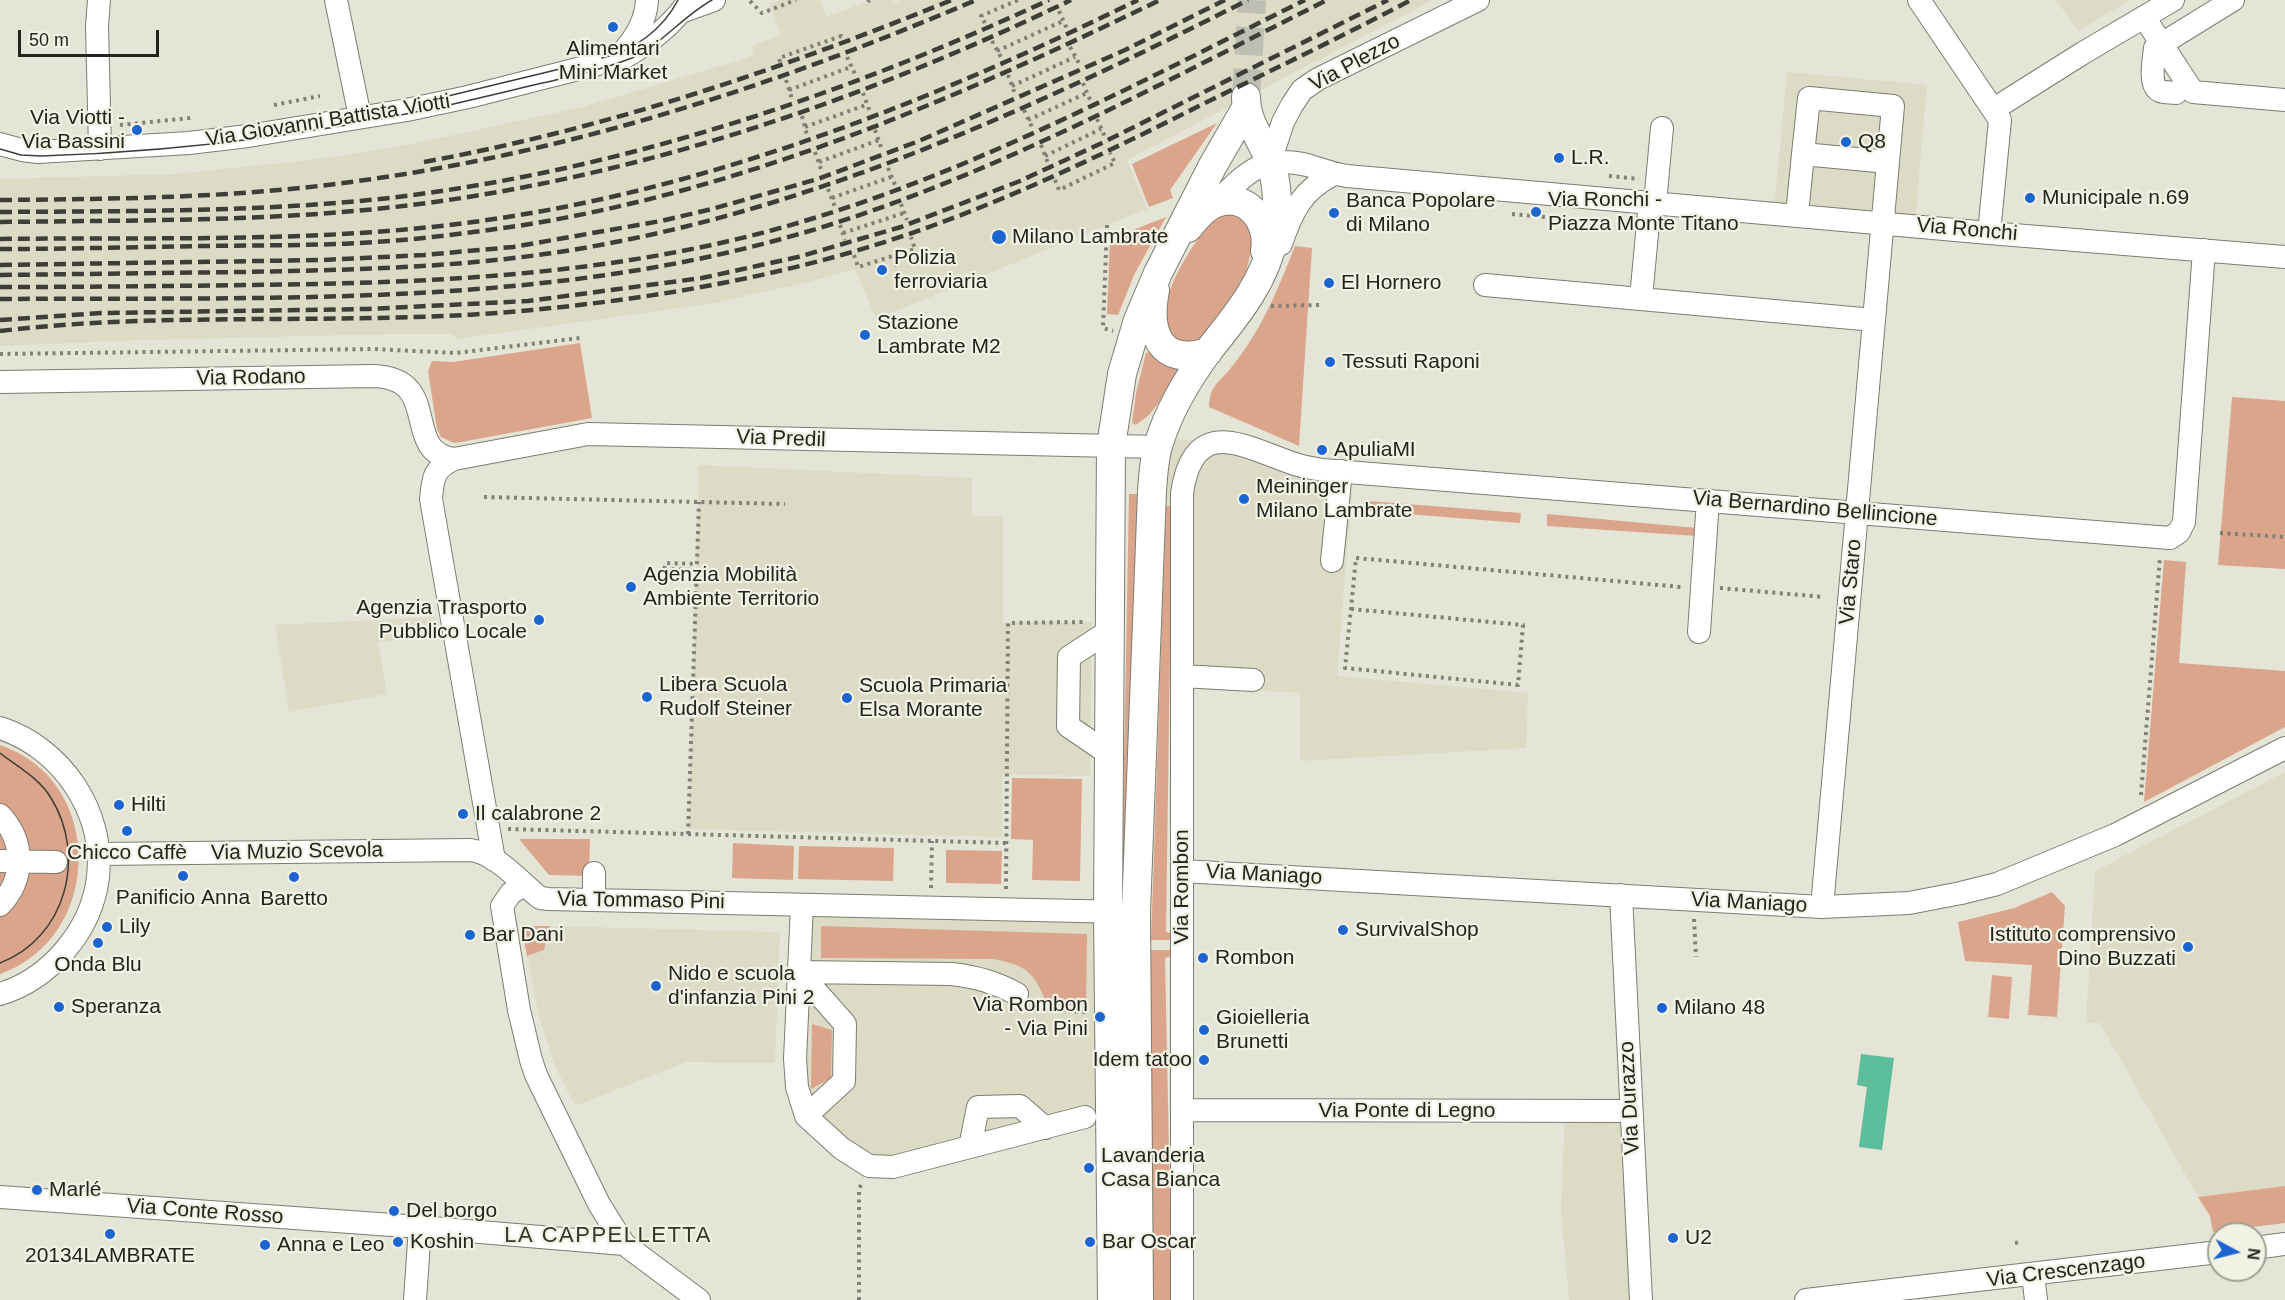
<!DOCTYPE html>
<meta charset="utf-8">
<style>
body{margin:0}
#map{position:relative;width:2285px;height:1300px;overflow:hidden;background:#e5e5d7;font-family:Arial,sans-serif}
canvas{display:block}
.north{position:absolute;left:2207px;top:1222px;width:60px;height:60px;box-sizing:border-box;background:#f2f2e4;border:2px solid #a0a095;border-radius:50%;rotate:97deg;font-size:16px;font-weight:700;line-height:24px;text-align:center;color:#24241f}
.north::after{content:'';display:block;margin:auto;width:21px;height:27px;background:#1c65d0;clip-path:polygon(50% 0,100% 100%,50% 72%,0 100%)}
.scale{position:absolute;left:18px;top:30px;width:141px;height:27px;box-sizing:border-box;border:3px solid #24241f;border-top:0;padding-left:8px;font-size:18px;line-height:21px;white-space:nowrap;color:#24241f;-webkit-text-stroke:4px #f2f2e4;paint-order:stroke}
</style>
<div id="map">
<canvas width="2285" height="1300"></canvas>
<div class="north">N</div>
<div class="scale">50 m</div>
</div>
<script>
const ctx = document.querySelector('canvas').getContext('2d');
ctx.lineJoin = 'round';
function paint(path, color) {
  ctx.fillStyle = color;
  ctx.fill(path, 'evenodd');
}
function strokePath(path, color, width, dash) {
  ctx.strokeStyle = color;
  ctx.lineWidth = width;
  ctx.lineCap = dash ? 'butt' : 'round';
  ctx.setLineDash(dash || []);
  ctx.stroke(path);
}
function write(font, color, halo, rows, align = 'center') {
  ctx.font = font + ' Arial,sans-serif';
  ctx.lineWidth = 4.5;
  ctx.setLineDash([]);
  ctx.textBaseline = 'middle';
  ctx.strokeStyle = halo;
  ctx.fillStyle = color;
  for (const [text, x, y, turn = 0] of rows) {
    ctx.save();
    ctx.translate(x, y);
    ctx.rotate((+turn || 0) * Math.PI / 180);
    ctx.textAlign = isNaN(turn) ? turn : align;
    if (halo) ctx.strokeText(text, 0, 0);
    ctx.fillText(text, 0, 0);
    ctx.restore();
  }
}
paint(new Path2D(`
 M779 0H820L826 17 872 0H891L892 4 901 0H1433L1127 160 1147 209 876 319 855 269 808 282 708 304 457 339 450 334H392L142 340 0 346V179L174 174 302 161 361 153 431 140 583 107 753 56 752 46 781 35 770 4Z
 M2056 0H2130L2078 31Z
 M1787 72 1927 85 1915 221 1774 210Z
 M1164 437 1222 445 1353 478 1337 676 1528 693 1526 748 1300 761V693L1151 684Z
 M699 465 972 478V516H1003V622H1092L1090 776 1002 774V837L688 829Z
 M435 617 438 632 410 635 409 637 378 643 387 694 289 712 275 625Z
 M2285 772V1186L2198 1197 2100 1023 2086 1022 2095 871Z
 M806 908 1102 917 1104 1105 894 1162 870 1160 812 1115 799 1061Z
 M550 926 780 932 775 1063 686 1062 575 1106 555 1066 539 1017 527 956 544 950Z
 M1565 1114H1629L1639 1300H1569L1561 1209Z`), '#dbdbc6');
paint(new Path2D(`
 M1217 123 1170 190 1173 198 1149 207 1132 164Z
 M1239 213 1253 235C1249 272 1240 296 1216 324 1206 335 1201 343 1187 345L1167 333C1167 325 1166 317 1166 309 1167 282 1196 240 1213 218Z
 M1166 217 1134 275 1118 315 1107 314 1110 239Z
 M1295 246 1312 248 1299 446 1209 407C1210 385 1217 385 1230 369 1261 332 1278 289 1295 246Z
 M580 343 592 418 461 442 454 443 441 437 437 429 428 371 432 361 453 362Z
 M1151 352 1185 369 1149 415 1136 425 1132 423 1136 393 1146 353Z
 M2232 397 2285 401V569L2218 565Z
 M1129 494H1139L1127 873 1122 872Z
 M1369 501 1521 513 1520 523 1369 511Z
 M1166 506H1172L1166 932 1173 934V940H1151Z
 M1547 514 1697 528V536L1547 526Z
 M2164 560 2186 562 2179 663 2285 671V727L2144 802Z
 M0 745C106 780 104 938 0 974Z
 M1012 778 1082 779 1080 881 1032 880 1033 840 1011 839Z
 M519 839H590L589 876 549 875Z
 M733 843 794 846 793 880 732 878Z
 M799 846 894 848 893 881 798 879Z
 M946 850 1002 851 1001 884 946 883Z
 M2052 892 2065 906 2057 1017 2028 1015 2032 965 1965 961 1958 922 2014 908Z
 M521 926H550L544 950 527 956Z
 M821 926 1087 934 1086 1005H1047C1035 973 1027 965 993 959L821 958Z
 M1151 950H1173L1172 956 1165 958 1172 1300H1150Z
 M1992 975 2012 977 2009 1019 1988 1017Z
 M812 1024 832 1030 831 1078 811 1089Z
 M2285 1186V1223L2213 1232 2210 1216 2198 1197Z`), '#dba58c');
paint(new Path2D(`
 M1861 1054 1894 1058 1882 1150 1859 1147 1867 1087 1857 1085Z`), '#5cbd9a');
strokePath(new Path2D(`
 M1246 97 1252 0`), '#bebeb2', 28, [28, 14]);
const minor = new Path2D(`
 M99 0 97 26 100 149
 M336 0 360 117
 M1919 0 2000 120 1989 233
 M681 12 714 0
 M2144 17 2193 92 2285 100
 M621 54C635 39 646 21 647 0
 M2176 93C2171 92 2165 93 2160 91 2148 86 2154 59 2155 48L2233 0
 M1994 109 2083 53 2173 0
 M0 144 22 150 38 152 189 143 248 136 407 110 468 97 625 57C648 44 675 23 689 0
 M1803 154 1809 98 1893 106 1888 162
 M1270 162 1283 122 1292 105 1302 90 1318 79 1478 0
 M1655 203 1662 128
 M1214 204C1247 174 1259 154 1307 165 1321 169 1333 174 1347 176L1989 233 2285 257
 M1797 215 1803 154 1888 162 1822 907
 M1281 244C1292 211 1302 190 1334 174
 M1485 285 1874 320
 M1641 298 1650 202
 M0 382 373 376C444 378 400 452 454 459
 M1332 561 1341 471
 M1699 632 1708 500
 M1182 676 1253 680
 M0 728C62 748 105 812 98 877 92 930 50 979 0 994
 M1109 754 1068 726 1069 657 1109 631
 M0 815C25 841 25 879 0 905
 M97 854 471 850C497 854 520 882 540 898L549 899 1123 912
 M494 860 431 499C433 478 433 469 454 459L588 434 1158 447
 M0 861 56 862
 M1182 871 1822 907 1909 903 1961 893 1997 884 2115 835 2285 748
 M524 885 511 893 502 906 519 1010 531 1060 536 1075 599 1204 624 1244 699 1300
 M1621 895 1641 1300
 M594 900V873
 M802 905 795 1059 797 1087 806 1116 841 1148 869 1166 893 1167 1085 1117
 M799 972 952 974C976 977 995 982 1017 994
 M799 972 845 1024 844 1081 806 1116
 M1183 1110 1631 1111
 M970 1147 978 1107 1020 1106 1045 1128
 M0 1197 420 1227 624 1244
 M2255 1248 2285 1244
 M2033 1275 2036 1300
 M415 1300 420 1227
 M1182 1300V493C1194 413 1244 447 1295 464 1303 467 1313 468 1322 470L2170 538 2179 532 2184 522 2204 250
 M1806 1300 2219 1252`);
const major = new Path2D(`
 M1188 228C1195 219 1205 207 1216 203 1247 192 1270 221 1265 251
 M1155 290C1147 332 1159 367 1208 352
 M1112 1300 1108 912 1111 446 1122 374 1138 320 1158 273 1212 167 1246 108
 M1139 1300 1136 912 1152 491C1153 476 1154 460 1158 446 1168 412 1188 378 1209 350 1236 316 1265 282 1274 237 1279 214 1278 182 1270 161 1261 139 1246 121 1246 97`);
strokePath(minor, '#7c7c70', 24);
strokePath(major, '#7c7c70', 30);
strokePath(new Path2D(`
 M750 1 762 13 796 0
 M868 2 869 0
 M1059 11 1067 29
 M985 23 981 16 1018 0
 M992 41 1002 59
 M1070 47 1080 65
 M997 51 1063 21
 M847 57 855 74
 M780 62 779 58 841 36 842 38
 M1008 75 1015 94
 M786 80 792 99
 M1083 83 1090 100
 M1012 86 1075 57
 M789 90 851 67
 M863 93 870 112
 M274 105 320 96
 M1024 110 1032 127
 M802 116 807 135
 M1097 119 1105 137
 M1028 120 1087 93
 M120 125 191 118
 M805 127 866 105
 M875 130 882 150
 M1041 145 1048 163
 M815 152 822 172
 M1045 156 1101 129
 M819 162 879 140
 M888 168 895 185
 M1609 176 1639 179
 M1055 180 1059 190 1115 163 1110 153
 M828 189 835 207
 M832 198 891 177
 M901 204 907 220
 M1512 214 1566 219
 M840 225 845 240
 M1107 225 1103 328 1113 331
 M843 233 904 213
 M854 255 858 267 915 249 911 237
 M894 265 897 264
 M1271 306 1321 305
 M0 354 373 349 456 353 580 338
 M484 497 785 504
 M2220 533 2285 537
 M664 569 666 563 697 564
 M664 569 697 570
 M1720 588 1824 597
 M1351 609 1523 625 1518 685 1345 668 1356 558 1681 587
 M2141 795 2160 557
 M508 829 1006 843
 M688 834 699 502
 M931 888 932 841
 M1006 889 1008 623 1085 622
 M1694 919 1696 957
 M1032 1002 1046 1010 1086 1012
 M2015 1243 2020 1242
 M859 1300V1189L862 1183`), '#808077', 4, [3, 4.5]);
strokePath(minor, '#fff', 22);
strokePath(major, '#fff', 28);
strokePath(new Path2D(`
 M602 58C634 51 663 29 678 0
 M415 104 564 68
 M0 149 21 155 41 156C199 151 356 129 509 91 549 81 593 73 632 58 662 44 683 16 712 0
 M0 753C18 767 39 778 51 798 87 856 66 938 0 963`), '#3e3e38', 1.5);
strokePath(new Path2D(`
 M424 162C609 128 779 70 952 0
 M0 200C114 199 229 198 343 183 562 155 773 87 976 0
 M0 212C127 211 254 212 380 199 613 173 837 98 1049 0
 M0 222C143 220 285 222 427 203 651 173 868 98 1071 0
 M0 239C156 237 319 243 473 222 706 191 928 103 1138 0
 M0 249C68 249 137 247 205 246 262 245 318 246 374 242 425 239 475 232 524 225 748 189 958 98 1160 0
 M0 265 323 260 424 255 513 247 661 221 712 209 818 179 919 141 1125 50 1225 0
 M0 275C80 274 161 273 241 272 347 270 454 268 559 252 805 214 1028 111 1248 0
 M0 287C84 287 168 286 252 285 428 283 603 276 773 230 960 179 1132 86 1305 0
 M0 299C256 297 525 308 774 241 969 189 1148 90 1327 0
 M0 320 101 313 368 309 528 301 702 278 798 257 901 227 1020 181 1102 143 1388 0
 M0 331C176 310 355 327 532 310 637 300 743 283 845 254 969 219 1084 164 1199 106 1270 71 1341 37 1411 0`), '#3e3e38', 4.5, [12, 6]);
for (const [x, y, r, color] of [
 [613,27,6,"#1c65d0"],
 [137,130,6,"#1c65d0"],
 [1846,142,6,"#1c65d0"],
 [1559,158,6,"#1c65d0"],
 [2030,198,6,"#1c65d0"],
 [1536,212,6,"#1c65d0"],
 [1334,213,6,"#1c65d0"],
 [999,237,8,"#1c65d0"],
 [882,270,6,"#1c65d0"],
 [1329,283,6,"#1c65d0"],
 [865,335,6,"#1c65d0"],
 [1330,362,6,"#1c65d0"],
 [1322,450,6,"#1c65d0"],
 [1244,499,6,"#1c65d0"],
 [631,587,6,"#1c65d0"],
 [539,620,6,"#1c65d0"],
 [647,697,6,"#1c65d0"],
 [847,698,6,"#1c65d0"],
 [119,805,6,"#1c65d0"],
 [463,814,6,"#1c65d0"],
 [127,831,6,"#1c65d0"],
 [183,876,6,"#1c65d0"],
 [294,877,6,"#1c65d0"],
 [107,927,6,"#1c65d0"],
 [1343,930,6,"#1c65d0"],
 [470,935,6,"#1c65d0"],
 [98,943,6,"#1c65d0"],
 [2188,947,6,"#1c65d0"],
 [1203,958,6,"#1c65d0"],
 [656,986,6,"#1c65d0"],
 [59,1007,6,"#1c65d0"],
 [1662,1008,6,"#1c65d0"],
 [1100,1017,6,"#1c65d0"],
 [1204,1030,6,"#1c65d0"],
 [1204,1060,6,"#1c65d0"],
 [1089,1168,6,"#1c65d0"],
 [37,1190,6,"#1c65d0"],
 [394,1211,6,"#1c65d0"],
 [110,1234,6,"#1c65d0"],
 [1673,1238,6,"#1c65d0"],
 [398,1242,6,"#1c65d0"],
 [1090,1242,6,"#1c65d0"],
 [265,1245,6,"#1c65d0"]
]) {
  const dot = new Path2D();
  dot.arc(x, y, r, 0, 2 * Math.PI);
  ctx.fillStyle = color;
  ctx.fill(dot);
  strokePath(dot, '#f2f2e4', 2);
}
write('21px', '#24241f', '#f2f2e4', [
 ["Alimentari",613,49,"center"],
 ["Mini Market",613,73,"center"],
 ["Via Viotti -",125,118,"right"],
 ["Via Bassini",125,142,"right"],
 ["Q8",1858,142],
 ["L.R.",1571,158],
 ["Municipale n.69",2042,198],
 ["Via Ronchi -",1548,200],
 ["Piazza Monte Titano",1548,224],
 ["Banca Popolare",1346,201],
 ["di Milano",1346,225],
 ["Milano Lambrate",1012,237],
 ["Polizia",894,258],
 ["ferroviaria",894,282],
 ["El Hornero",1341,283],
 ["Stazione",877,323],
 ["Lambrate M2",877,347],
 ["Tessuti Raponi",1342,362],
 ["ApuliaMI",1334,450],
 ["Meininger",1256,487],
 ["Milano Lambrate",1256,511],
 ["Agenzia Mobilità",643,575],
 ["Ambiente Territorio",643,599],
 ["Agenzia Trasporto",527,608,"right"],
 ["Pubblico Locale",527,632,"right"],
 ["Libera Scuola",659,685],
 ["Rudolf Steiner",659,709],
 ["Scuola Primaria",859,686],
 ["Elsa Morante",859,710],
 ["Hilti",131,805],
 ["Il calabrone 2",475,814],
 ["Chicco Caffè",127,853,"center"],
 ["Panificio Anna",183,898,"center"],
 ["Baretto",294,899,"center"],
 ["Lily",119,927],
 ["SurvivalShop",1355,930],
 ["Bar Dani",482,935],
 ["Istituto comprensivo",2176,935,"right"],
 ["Dino Buzzati",2176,959,"right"],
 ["Rombon",1215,958],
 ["Onda Blu",98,965,"center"],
 ["Nido e scuola",668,974],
 ["d'infanzia Pini 2",668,998],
 ["Via Rombon",1088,1005,"right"],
 ["- Via Pini",1088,1029,"right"],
 ["Speranza",71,1007],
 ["Milano 48",1674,1008],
 ["Gioielleria",1216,1018],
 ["Brunetti",1216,1042],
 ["Idem tatoo",1192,1060,"right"],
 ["Lavanderia",1101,1156],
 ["Casa Bianca",1101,1180],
 ["Marlé",49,1190],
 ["Del borgo",406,1211],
 ["U2",1685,1238],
 ["Koshin",410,1242],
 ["Bar Oscar",1102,1242],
 ["Anna e Leo",277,1245],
 ["20134LAMBRATE",110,1256,"center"]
], 'left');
write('21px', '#24241f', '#f2f2e4', [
 ["Via Plezzo",1355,63,-28],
 ["Via Giovanni Battista Viotti",328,121,-9],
 ["Via Ronchi",1967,230,5],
 ["Via Rodano",251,378,-1],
 ["Via Predil",781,439,2],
 ["Via Bernardino Bellincione",1815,509,5],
 ["Via Staro",1851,582,-85],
 ["Via Muzio Scevola",297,852,-1],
 ["Via Maniago",1264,875,3],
 ["Via Rombon",1182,887,-90],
 ["Via Tommaso Pini",641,901,1],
 ["Via Maniago",1749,903,3],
 ["Via Durazzo",1630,1098,-93],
 ["Via Ponte di Legno",1407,1111],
 ["Via Conte Rosso",205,1212,4],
 ["Via Crescenzago",2066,1271,-7]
]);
ctx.letterSpacing = '1.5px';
write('22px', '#35352a', '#f2f2e4', [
 ["LA CAPPELLETTA",608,1236]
]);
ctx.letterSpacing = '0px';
</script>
